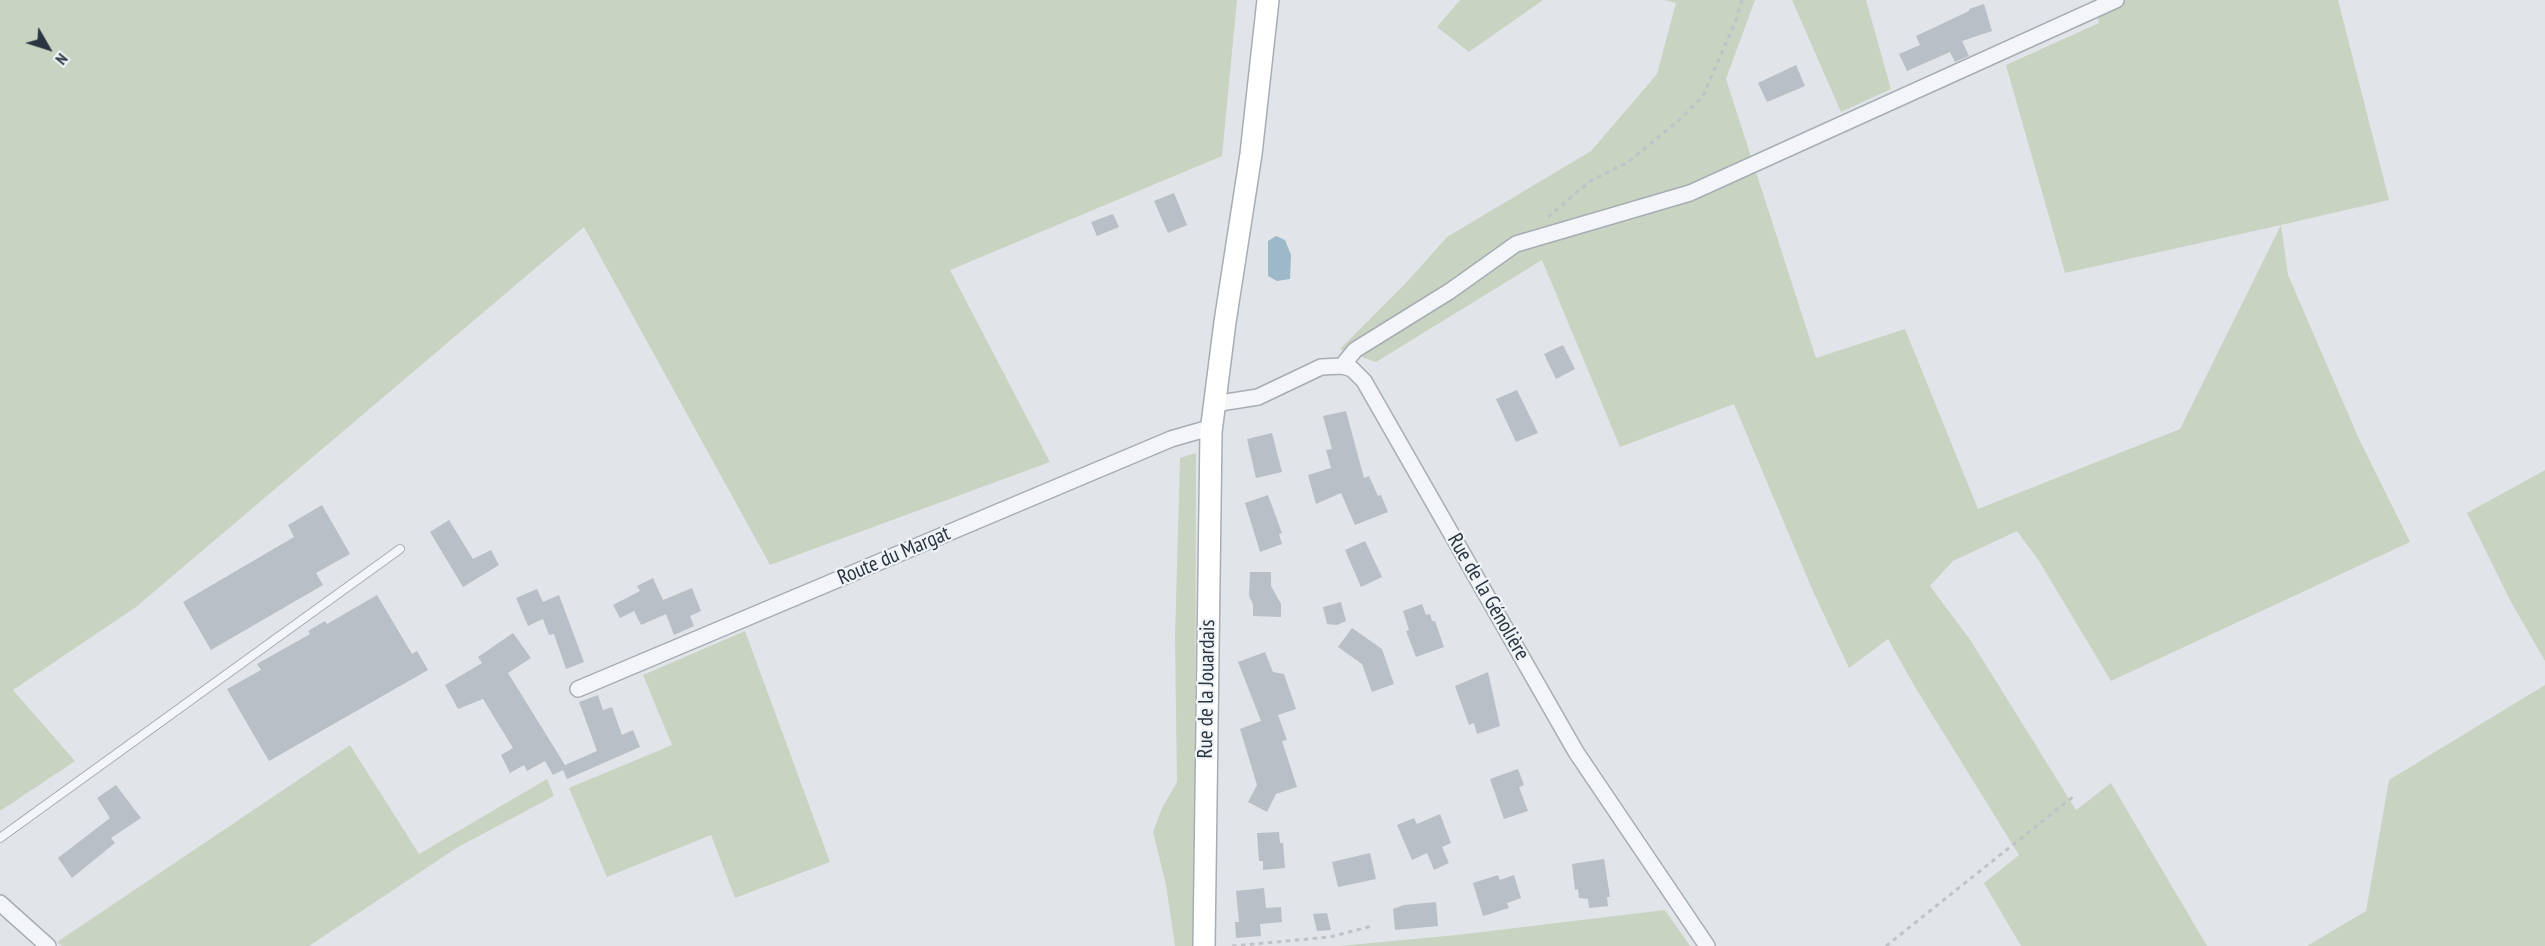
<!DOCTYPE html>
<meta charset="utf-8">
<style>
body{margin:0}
#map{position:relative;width:2545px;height:946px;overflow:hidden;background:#e1e5e9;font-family:"PT Sans Narrow",sans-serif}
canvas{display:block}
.north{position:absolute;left:18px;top:18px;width:60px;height:60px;-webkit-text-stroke:4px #f0f4f7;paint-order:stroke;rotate:129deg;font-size:16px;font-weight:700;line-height:24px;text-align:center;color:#293541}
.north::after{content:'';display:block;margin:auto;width:21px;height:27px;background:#293541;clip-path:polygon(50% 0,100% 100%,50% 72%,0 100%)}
</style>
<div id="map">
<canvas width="2545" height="946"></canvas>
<div class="north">N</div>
</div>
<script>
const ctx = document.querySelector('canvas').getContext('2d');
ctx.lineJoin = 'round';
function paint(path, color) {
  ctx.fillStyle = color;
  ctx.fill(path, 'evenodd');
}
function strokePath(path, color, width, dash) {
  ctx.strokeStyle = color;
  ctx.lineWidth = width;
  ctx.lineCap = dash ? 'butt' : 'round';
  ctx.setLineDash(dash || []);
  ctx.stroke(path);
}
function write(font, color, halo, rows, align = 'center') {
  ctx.font = font + ' "PT Sans Narrow",sans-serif';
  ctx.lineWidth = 4.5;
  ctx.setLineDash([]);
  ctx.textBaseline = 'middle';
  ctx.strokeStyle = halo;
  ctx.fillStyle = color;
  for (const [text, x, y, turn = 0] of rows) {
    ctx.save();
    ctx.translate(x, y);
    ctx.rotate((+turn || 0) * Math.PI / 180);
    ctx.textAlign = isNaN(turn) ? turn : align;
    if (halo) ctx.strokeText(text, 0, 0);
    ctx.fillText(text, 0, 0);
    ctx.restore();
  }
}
paint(new Path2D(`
 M0 0H1237L1222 156 950 270 1050 462 770 565 584 227 136 607 13 690 75 761 0 811Z
 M1460 0H1543L1469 52 1437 27Z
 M1664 0H1755L1726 79 1816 358 1905 329 1978 509 2180 429 2281 225 2065 273 2006 65 2099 23 2094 0H2338L2389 200 2281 225 2288 275 2359 439 2410 542 2111 681 2039 561 2017 531 1953 561 1930 586 1971 641 2076 810 2111 783 2207 946H2021L1984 883 2019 855 1915 687 1888 639 1849 668 1812 589 1734 404 1620 447 1542 260 1376 362 1340 349 1405 284 1447 237 1591 151 1657 74 1676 3Z
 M1792 0H1866L1891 89 1841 112Z
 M1196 453 1195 946H1175L1166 885 1153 832 1162 808 1177 782 1175 637 1180 458Z
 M2545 470V661L2511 602 2467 513Z
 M745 631 830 862 735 898 711 835 607 877 569 788 672 745 643 675Z
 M2545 685V946H2307L2366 911 2389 780Z
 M350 745 419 854 547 779 554 796 458 847 309 946H62L57 942Z
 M1665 910 1690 946H1339L1457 935Z`), '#c9d3c2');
paint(new Path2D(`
 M1276 236 1285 240 1291 255 1290 279 1277 281 1268 276V241Z`), '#9cb8c9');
paint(new Path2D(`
 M1984 4 1992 31 1962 41 1969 56 1955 62 1950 52 1907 71 1899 54 1920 45 1916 36 1969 11V9Z
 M1796 65 1805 86 1767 102 1758 83Z
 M1174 193 1187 225 1168 233 1154 201Z
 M1113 214 1119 227 1097 236 1091 222Z
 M1563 345 1575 369 1556 379 1544 354Z
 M1517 390 1538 433 1516 442 1496 399Z
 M1346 411 1364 478 1369 476 1378 496 1381 495 1388 512 1355 525 1341 493 1316 504 1308 475 1331 468 1326 450 1332 449 1323 416Z
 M1272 433 1282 472 1256 478 1247 439Z
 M1268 495 1282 533 1279 534 1282 544 1260 552 1245 503Z
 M322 505 350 554 316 573 323 585 211 650 183 602 294 537 288 525Z
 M449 520 473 559 491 550 499 565 463 587 430 532Z
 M1365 541 1382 577 1361 587 1345 550Z
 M1250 572H1271V586L1281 604V617L1253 616V604L1249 596Z
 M653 578 663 600 692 588 701 611 690 616 694 626 674 635 666 614 641 625 634 611 620 618 613 605 640 591 637 586Z
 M537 589 543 602 559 595 584 662 566 669 554 634 549 635 543 619 528 626 516 598Z
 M377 595 412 654 417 651 428 670 269 761 227 689 261 670 257 664 310 634 308 631 325 621 327 624Z
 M1341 602 1346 621 1337 625 1327 624 1323 607Z
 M1422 604 1426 615 1430 614 1432 621H1435L1444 647 1416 657 1406 631 1409 630 1403 611Z
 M1352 628 1382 649 1394 684 1372 692 1362 664 1338 647Z
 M513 633 531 658 508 673 565 765 597 751 579 702 598 695 603 710 612 707 622 735 633 730 640 747 567 779 563 770 553 775 545 761 527 771 524 765 510 773 501 755 513 748 483 699 458 709 445 685 482 663 478 657Z
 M1265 652 1273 672 1284 674 1296 709 1278 715 1287 740 1282 741 1297 787 1276 794 1267 812 1248 802 1257 785 1240 729 1261 721 1238 662Z
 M1488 672 1500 726 1477 734 1474 723 1469 725 1455 686Z
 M1518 769 1524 785 1519 787 1528 811 1504 819 1490 779Z
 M116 785 141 818 111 838 115 843 72 878 58 858 110 818 97 798Z
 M1440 814 1451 843 1442 847 1449 863 1434 870 1427 853 1412 860 1397 825 1414 818 1417 824Z
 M1279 832 1280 843H1283L1285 868 1263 870V861H1259L1257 833Z
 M1370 853 1376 879 1338 887 1332 862Z
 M1604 859 1610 897H1607L1608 906 1589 908 1588 899 1579 898 1578 889 1575 890 1572 864Z
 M1498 875 1500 880 1514 875 1521 898 1507 903 1509 908 1483 916 1473 883Z
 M1264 888 1266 908 1281 907 1282 922 1260 924 1261 936 1236 938 1235 922H1239L1236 891Z
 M1436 902 1438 926 1395 930 1393 909 1404 905Z
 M1327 913 1331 930 1317 931 1313 914Z`), '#b8bfc6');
const service = new Path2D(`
 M0 838 400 549`);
const minor = new Path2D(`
 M1342 366 1355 350 1450 291 1516 244 1690 193 2116 0
 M1214 404 1258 397 1321 367 1342 366 1352 369 1364 381 1576 752 1707 946
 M578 689 1171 439 1202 430 1211 432
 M0 903 48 946`);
const secondary = new Path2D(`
 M1204 946 1211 432 1225 322 1251 154 1268 0`);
strokePath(service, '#a6adb3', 10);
strokePath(minor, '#a6adb3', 18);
strokePath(secondary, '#a6adb3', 24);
strokePath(new Path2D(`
 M1548 217 1589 182 1628 162 1679 120 1703 96 1736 20 1742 0
 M1232 946 1330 937 1372 926
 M1886 946 2074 796`), '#bec3c8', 3, [4.5, 4.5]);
strokePath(service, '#f3f5f8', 8);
strokePath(minor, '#f3f5f8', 15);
strokePath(secondary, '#fff', 21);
write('21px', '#293541', '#f0f4f7', [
 ["Route du Margat",894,556,-23],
 ["Rue de la Génolière",1488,597,60],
 ["Rue de la Jouardais",1207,689,-89]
]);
</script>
